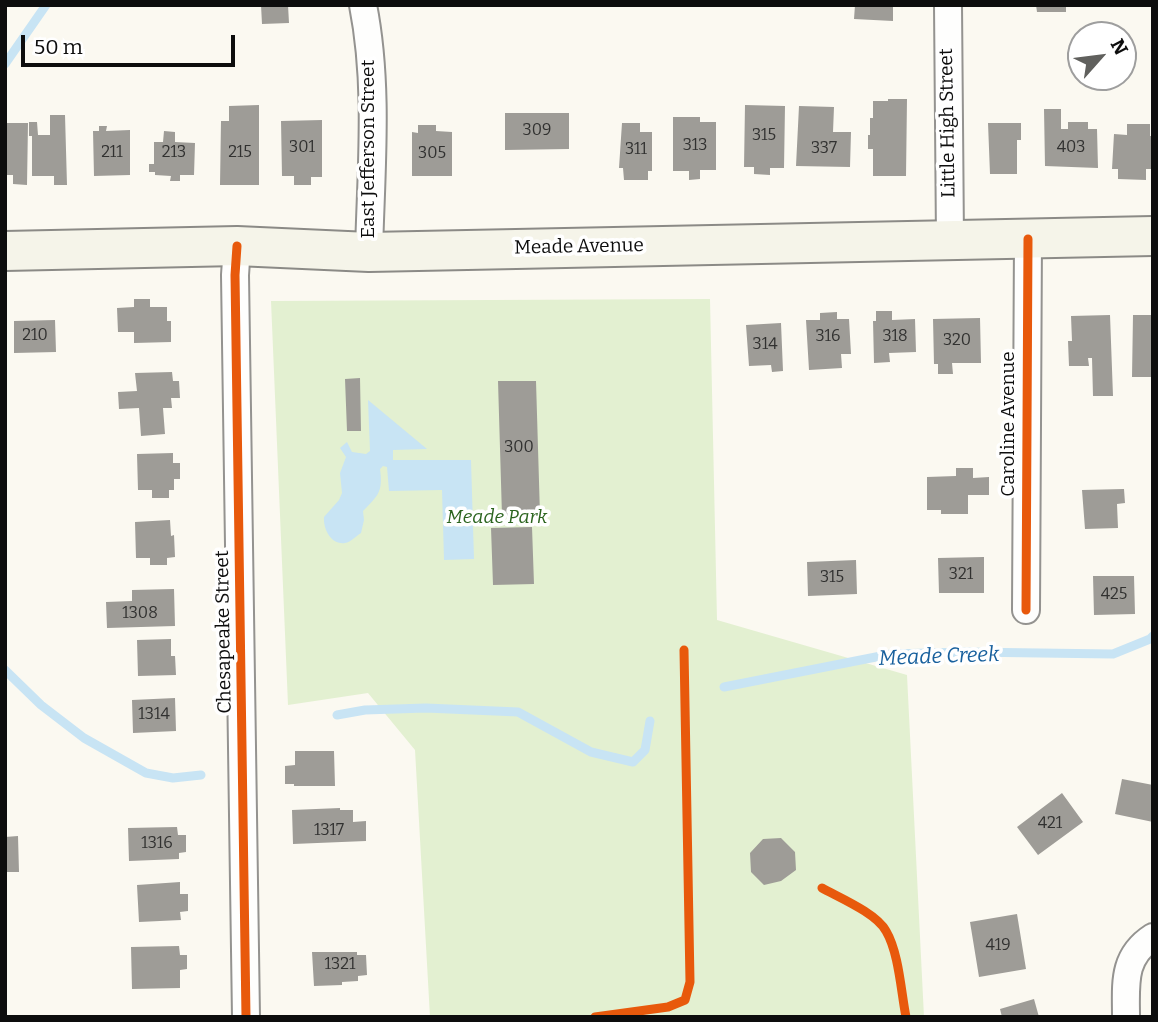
<!DOCTYPE html>
<style>
body{margin:0}
#map{position:relative;width:1158px;height:1022px;overflow:hidden;background:#fbf9f1;font-family:Bitter,serif}
canvas{display:block}
.frame{position:absolute;inset:0;border:7px solid #0d0d0d;pointer-events:none}
.north{position:absolute;left:1067px;top:21px;width:70px;height:70px;box-sizing:border-box;background:#fff;border:2px solid #9e9e9e;border-radius:50%;rotate:62deg;font-size:19px;font-weight:700;line-height:28px;text-align:center;color:#0d0d0d}
.north::after{content:'';display:block;margin:auto;width:24px;height:32px;background:#60605d;clip-path:polygon(50% 0,100% 100%,50% 72%,0 100%)}
.scale{position:absolute;left:21px;top:35px;width:214px;height:32px;box-sizing:border-box;border:4px solid #0d0d0d;border-top:0;padding-left:9px;font-size:21px;line-height:24px;white-space:nowrap;color:#0d0d0d;-webkit-text-stroke:5px #fff;paint-order:stroke}
</style>
<div id="map">
<canvas width="1158" height="1022"></canvas>
<div class="frame"></div>
<div class="north">N</div>
<div class="scale">50 m</div>
</div>
<script>
const ctx = document.querySelector('canvas').getContext('2d');
ctx.lineJoin = 'round';
function paint(path, color) {
  ctx.fillStyle = color;
  ctx.fill(path, 'evenodd');
}
function strokePath(path, color, width, dash) {
  ctx.strokeStyle = color;
  ctx.lineWidth = width;
  ctx.lineCap = dash ? 'butt' : 'round';
  ctx.setLineDash(dash || []);
  ctx.stroke(path);
}
function write(font, color, halo, rows, align = 'center') {
  ctx.font = font + ' Bitter,serif';
  ctx.lineWidth = 7;
  ctx.setLineDash([]);
  ctx.textBaseline = 'middle';
  ctx.strokeStyle = halo;
  ctx.fillStyle = color;
  for (const [text, x, y, turn = 0] of rows) {
    ctx.save();
    ctx.translate(x, y);
    ctx.rotate((+turn || 0) * Math.PI / 180);
    ctx.textAlign = isNaN(turn) ? turn : align;
    if (halo) ctx.strokeText(text, 0, 0);
    ctx.fillText(text, 0, 0);
    ctx.restore();
  }
}
paint(new Path2D(`
 M710 299 717 620 907 675 924 1017H430L415 750 368 693 288 705 271 301Z`), '#e3f0d1');
paint(new Path2D(`
 M368 400 427 449 393 450V460H471L474 559 444 560 442 490 389 491 387 467 383 466 380 469C383 491 379 495 363 511L364 520 361 533C356 536 351 542 345 543 331 545 323 529 324 517L339 500 342 493 340 473 346 457 340 448 347 442 352 452 366 454 370 451Z`), '#c8e4f4');
strokePath(new Path2D(`
 M5 64 46 5
 M5 670 41 705 84 738 146 773 173 778 201 775
 M724 687 891 654 967 652 1113 654 1150 639 1153 636
 M337 715 365 710 426 708 518 712 591 752 633 762 645 750 650 721`), '#c8e4f4', 9);
paint(new Path2D(`
 M261 5H288L289 23 262 24Z
 M855 5H893V21L854 19Z
 M1036 5H1066V12H1037Z
 M888 99H907L906 176H873V149H868V135H870V118H873V101H888Z
 M259 105V185H220L221 121H229V106Z
 M745 105 785 106 784 168H770V175L754 174V167H744Z
 M799 106 834 107 833 132H851L850 167 796 166Z
 M1044 109H1061V129H1068V122H1088V129H1097L1098 168 1045 166Z
 M505 113H569V149L505 150Z
 M50 115H65L67 185H54V176H32V136H29V122H37L38 135H50Z
 M673 117H700V122H716V170H700V179L689 180V171H673Z
 M322 120V177H311V185H294V176H282L281 121Z
 M5 123H28L27 185 13 184V175H5Z
 M622 123H640V132H652V171H648V180H624L623 168H619Z
 M988 123H1021V140H1017V174H990Z
 M1127 124H1150V136H1152L1151 169H1146V180L1118 179V169H1112L1114 134 1127 135Z
 M418 125H436V131L452 132V176H412V132L418 133Z
 M99 126H107L106 131 130 130V175L94 176 93 131H99Z
 M164 131 175 132V142L195 143 194 175H180V181H170L171 176 155 175V172H149V164H154V142H163Z
 M134 299H150V307H167V321H171V342L134 343V332H118L117 308 134 307Z
 M876 311H892V320L915 319 916 352 889 353 890 362 874 363 873 321H876Z
 M837 312V319H849L851 354H841L842 368 809 370 806 320H820V313Z
 M1110 315 1113 396H1093L1092 358H1088L1089 366H1069L1068 341H1072L1071 316Z
 M1133 315H1153L1152 377H1132Z
 M980 318 981 363H952L953 374H938V364H934L933 319Z
 M55 320 56 352 14 353V321Z
 M781 323 783 371 772 372 771 365 749 366 746 325Z
 M172 372 173 381H179L180 398H171L172 408H163L165 434 141 436 139 408 119 409 118 392 137 391 135 373Z
 M360 378 361 431H347L345 379Z
 M498 381H536L540 515 502 516Z
 M173 453V463H180V479H174V490H169V498H152V490H138L137 454Z
 M956 468H973V478L989 477V495H968V514H941V510H927V477L956 476Z
 M1124 489 1125 503 1117 504 1118 528 1085 529 1082 490Z
 M170 520 171 536 174 535 175 557 167 558V565H150V558H136L135 522Z
 M532 527 534 584 493 585 491 528Z
 M984 557V593H939L938 558Z
 M856 560 857 594 808 596 807 562Z
 M1093 576H1134L1135 614 1094 615Z
 M174 589 175 626 107 628 106 602 132 601V590Z
 M171 639V656H175L176 675 138 676 137 640Z
 M175 698 176 731 133 733 132 700Z
 M295 751H334L335 786H294V784H285V766L295 765Z
 M1122 779 1153 785V822L1115 814Z
 M1062 793 1083 822 1038 855 1017 827Z
 M340 808V810H353V822L366 821V841L293 844 292 810Z
 M177 827 178 835H186V852L179 853V859L129 861 128 828Z
 M18 836 19 872H5V837Z
 M781 838 795 852 796 870 781 881 764 885 751 872 750 853 763 839Z
 M180 882V894H188V911L180 912 181 920 139 922 137 885Z
 M1017 914 1026 969 979 977 970 922Z
 M179 946 180 955H187V969L180 970V988L132 989 131 947Z
 M312 952H357V955H366L367 975 358 976V981L342 982V985L314 986Z
 M1034 999 1039 1017H1002L1000 1009Z`), '#9e9c97');
const street = new Path2D(`
 M363 5C379 86 371 170 369 252
 M948 5 950 240
 M237 246 235 275 246 1017
 M1026 610 1028 239
 M1126 1017C1126 984 1122 957 1153 937`);
const secondary = new Path2D(`
 M5 251 237 246 369 252 1153 236`);
strokePath(street, '#949390', 30);
strokePath(secondary, '#8b8a86', 42);
strokePath(street, '#fefefd', 26);
strokePath(secondary, '#f5f4e9', 38);
strokePath(new Path2D(`
 M237 246 235 275 246 1017
 M1026 610 1028 239
 M822 888C840 898 876 913 886 931 899 953 901 992 906 1017
 M595 1017 668 1007 685 1000 690 982 684 650`), '#e8590c', 9);
write('16px', '#313130', null, [
 ["309",537,131],
 ["315",764,136],
 ["313",695,146],
 ["301",302,148],
 ["403",1071,148],
 ["337",824,149],
 ["311",636,150],
 ["211",112,153],
 ["213",174,153],
 ["215",240,153],
 ["305",432,154],
 ["210",35,336],
 ["316",828,337],
 ["318",895,337],
 ["320",957,341],
 ["314",765,345],
 ["300",519,448],
 ["321",961,575],
 ["315",832,578],
 ["425",1114,595],
 ["1308",140,614],
 ["1314",154,715],
 ["421",1050,824],
 ["1317",329,831],
 ["1316",157,844],
 ["419",998,946],
 ["1321",340,965]
]);
write('19px', '#0d0d0d', '#fff', [
 ["Little High Street",948,123,-91],
 ["East Jefferson Street",369,149,-90],
 ["Meade Avenue",579,247,-1],
 ["Caroline Avenue",1009,424,-90],
 ["Chesapeake Street",224,632,-91]
]);
write('italic 19px', '#2b641e', '#fff', [
 ["Meade Park",497,518]
]);
write('italic 21px', '#18609d', '#fff', [
 ["Meade Creek",939,657,-2]
]);
</script>
